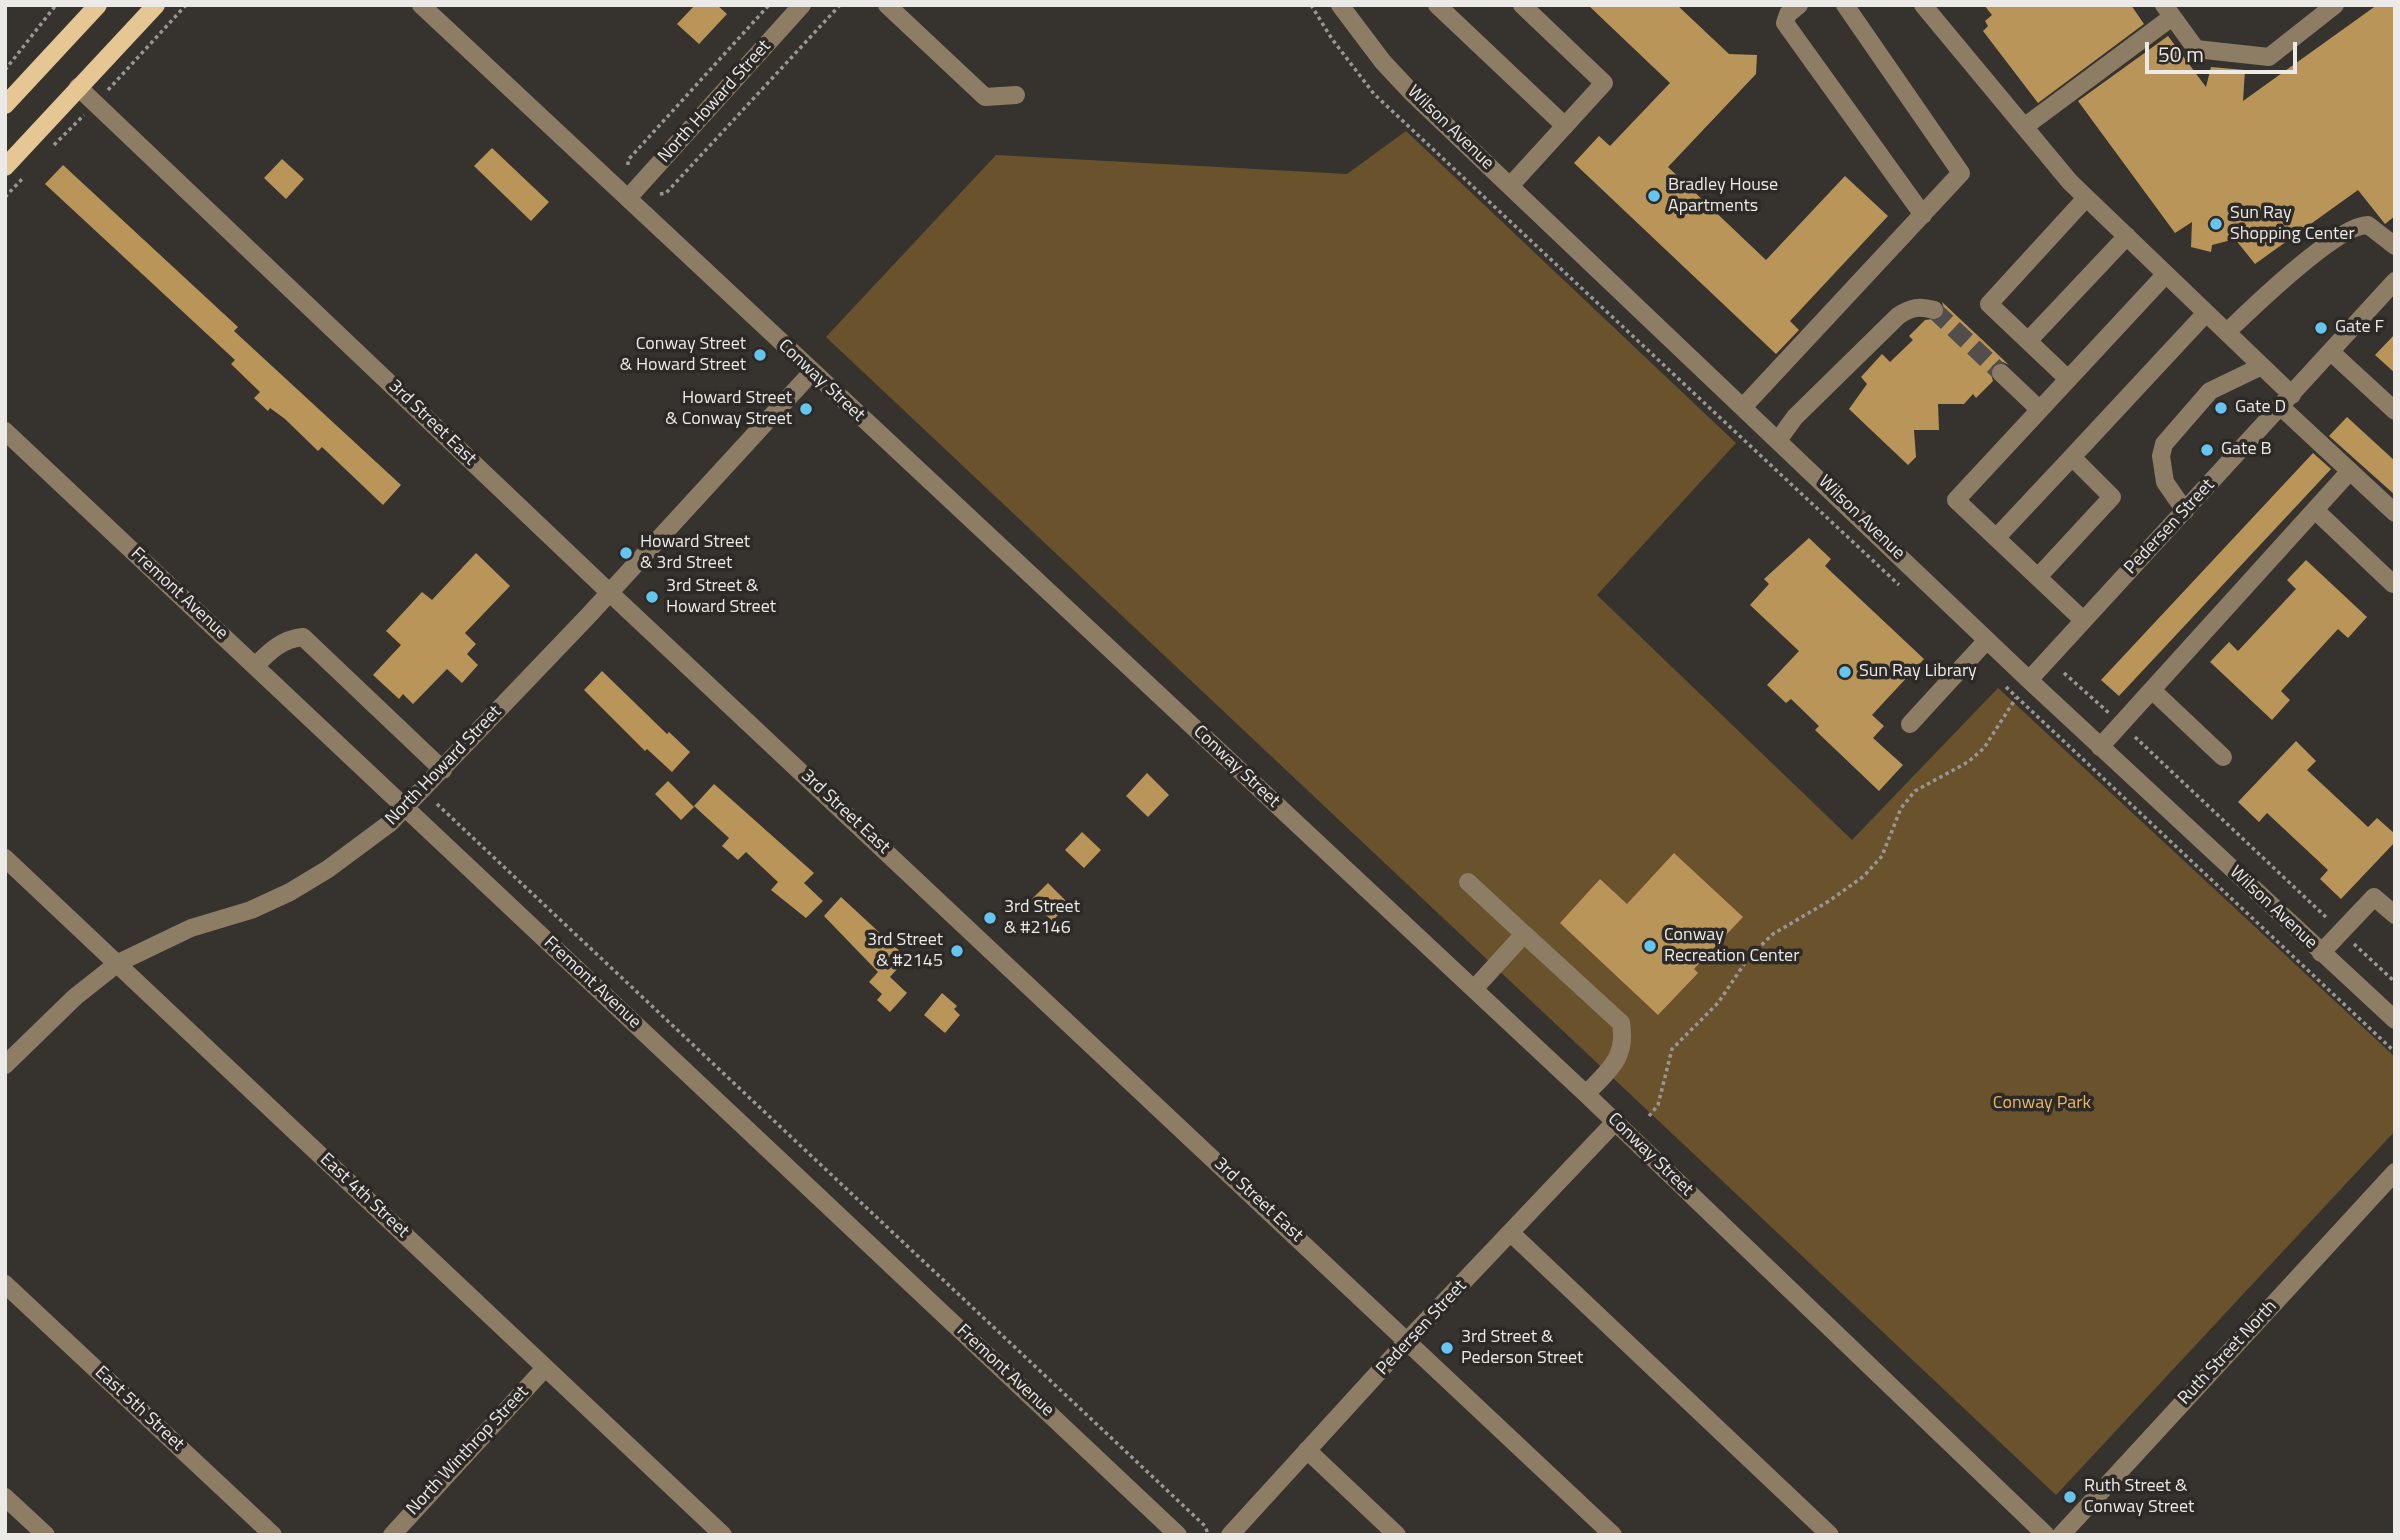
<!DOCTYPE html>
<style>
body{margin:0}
#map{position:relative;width:2400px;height:1540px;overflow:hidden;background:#36332f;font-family:"Titillium Web",sans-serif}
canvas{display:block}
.frame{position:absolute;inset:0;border:7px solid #ebeae7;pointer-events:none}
.scale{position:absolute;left:2145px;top:42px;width:152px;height:32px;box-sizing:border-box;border:4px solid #ebeae7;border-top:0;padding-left:9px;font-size:21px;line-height:24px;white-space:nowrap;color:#ebeae7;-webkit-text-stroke:5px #2c2926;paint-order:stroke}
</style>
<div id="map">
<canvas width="2400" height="1540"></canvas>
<div class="frame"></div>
<div class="scale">50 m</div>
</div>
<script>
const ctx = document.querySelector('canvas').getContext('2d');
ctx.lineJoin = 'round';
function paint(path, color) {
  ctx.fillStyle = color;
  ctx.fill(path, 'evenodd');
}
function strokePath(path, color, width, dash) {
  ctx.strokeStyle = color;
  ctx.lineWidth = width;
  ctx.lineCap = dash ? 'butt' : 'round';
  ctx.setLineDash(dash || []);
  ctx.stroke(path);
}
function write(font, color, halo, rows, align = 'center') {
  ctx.font = font + ' "Titillium Web",sans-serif';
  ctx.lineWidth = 7;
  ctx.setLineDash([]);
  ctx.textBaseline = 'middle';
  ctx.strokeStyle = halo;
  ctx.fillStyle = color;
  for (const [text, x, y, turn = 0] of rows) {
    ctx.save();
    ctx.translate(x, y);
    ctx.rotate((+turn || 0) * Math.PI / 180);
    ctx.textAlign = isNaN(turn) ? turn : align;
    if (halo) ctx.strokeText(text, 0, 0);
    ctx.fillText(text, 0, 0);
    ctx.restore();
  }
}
paint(new Path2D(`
 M1406 131 1736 443 1597 595 1852 840 1998 688 2395 1057V1131L2056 1495 826 337 996 155 1347 174Z`), '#6a532c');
paint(new Path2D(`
 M695 5H717L727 14 699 44 677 24Z
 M1588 5H1677L1729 54 1757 55 1756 74 1668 167 1766 260 1845 176 1888 216 1790 321 1799 330 1776 354 1574 163 1599 136 1610 146 1670 83Z
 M1984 5H2131L2144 24 2038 103 1983 31 1988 26 1985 21 1992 15Z
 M2377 5H2395V216L2385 224 2358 190 2255 264 2235 239 2212 245 2211 252 2191 247 2192 222 2175 233 2078 101 2168 36 2206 87 2211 67 2245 70 2243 101Z
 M492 148 549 202 531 221 474 166Z
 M282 159 304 179 286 199 264 178Z
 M63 165 238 327 234 331 401 485 383 505 322 447 318 451 285 419 270 408 268 411 254 398 260 392 231 364 235 360 45 184Z
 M1942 302 2009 365 2003 362 1993 365 1990 371 1993 381 1976 398 1973 394 1964 404H1938L1939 430H1914L1916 457 1908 465 1849 409 1867 384 1861 377 1882 354 1890 362 1913 340 1909 336 1925 320 1942 318 1945 312Z
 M2395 334V373L2375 355Z
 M2347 417 2395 461V495L2329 436Z
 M2313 453 2331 469 2119 696 2101 680Z
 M1809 538 1831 559 1825 566 1924 659 1872 715 1884 726 1873 738 1903 765 1879 791 1815 730 1819 726 1791 699 1786 703 1767 685 1799 651 1750 605 1769 584 1764 579Z
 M476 553 510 586 465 633 476 644 467 654 478 665 462 683 447 669 413 704 403 694 399 699 373 675 401 645 386 631 422 592 432 600Z
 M2306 560 2367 617 2348 638 2338 629 2281 691 2290 700 2272 720 2210 662 2229 642 2238 651 2296 589 2287 580Z
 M602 671 667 734 669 732 690 752 672 772 647 749 645 751 584 690Z
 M2296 741 2316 761 2307 770 2368 827 2377 818 2395 834V842L2341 899 2320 879 2328 870 2267 813 2259 822 2238 802Z
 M1147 773 1169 795 1148 817 1126 796Z
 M668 781 694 807 681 820 655 794Z
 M714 784 814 873 804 883 823 901 806 918 771 890 778 882 746 852 738 860 722 846 729 838 694 806Z
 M1082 832 1101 850 1084 868 1065 850Z
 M1674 853 1743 917 1694 969 1698 973 1658 1015 1560 923 1600 879 1627 904Z
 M1048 883 1069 904 1052 921 1031 900Z
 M841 897 907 958 890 977 907 993 890 1012 877 1000 882 994 869 982 878 972 824 916Z
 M942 993 957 1006 954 1009 960 1015 945 1033 924 1015Z`), '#b99559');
strokePath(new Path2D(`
 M1934 310 2001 373`), '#514e4b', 18, [18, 9]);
strokePath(new Path2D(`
 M1311 5 1332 39 1374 94 1899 585
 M5 70 56 5
 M108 90 186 5
 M54 145 84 115
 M628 165V160L769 5
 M660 194 666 193 840 5
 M5 197 23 178
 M2064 673 2109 713
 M2006 687 2395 1052
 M2135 737 2328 919
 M437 804 1205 1526 1208 1534
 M2354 944 2395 982
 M1649 1116 1658 1105 1672 1049 1718 1003 1749 957 1773 934 1829 901 1864 876 1882 856 1901 808 1915 791 1968 762 1984 748 2016 698`), '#999794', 3.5, [3.5, 3.5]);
strokePath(new Path2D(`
 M421 5 1586 1094 2046 1535
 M887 5 985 97 1016 95
 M1340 5 1383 62 1413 94 2029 680 2395 1020
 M1437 5 1565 126
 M1799 5 1788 14 1785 23 1923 215
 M1923 5 2070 182 2292 395
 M2164 5 2196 49 2269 57 2335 5
 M78 87 610 593 1613 1535
 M2024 127 2172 17
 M1510 186 1604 83 1522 5
 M628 198 802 5
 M2227 332C2252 308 2337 225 2368 225L2395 246
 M2028 341 2127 236
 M2331 352 2395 411
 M2001 373 2040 410
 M2068 379 1989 304 2086 198
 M1744 406 1961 173 1845 5
 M2281 407 2395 513
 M5 431 1178 1535
 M1779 439 1795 417 1898 316C1911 307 1920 306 1934 310
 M2315 510 2393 584 2395 582
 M2185 511 2165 482 2161 456 2164 444 2210 391 2262 366
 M1996 538 2072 457
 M2038 577 2112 497 2072 457 2206 313
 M2083 620 1956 500 2166 274
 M255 666C270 651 282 639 303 637L443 770
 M2029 680 2395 281
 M2152 690 2223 757
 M1910 724 1987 640
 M2100 747 2350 471
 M5 858 723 1535
 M1468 882 1524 934
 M2321 953 2374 897 2395 915
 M1474 989 1524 934 1621 1023C1627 1058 1609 1070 1586 1094
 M5 1065 75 997 118 963 191 928 251 910 290 892 328 869 390 823 589 615 812 372
 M1512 1234 1830 1535
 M5 1284 273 1535
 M1307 1450 1397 1535
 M5 1497 46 1535
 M392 1535 545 1368
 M1230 1535 1408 1340 1615 1122
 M2061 1535 2395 1172`), '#8d7d65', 18);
strokePath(new Path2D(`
 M5 105 98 5
 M5 167 156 5`), '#e6c693', 18);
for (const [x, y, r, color] of [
 [1654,196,7,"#65c5ee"],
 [2216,224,7,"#65c5ee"],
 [2321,328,7,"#65c5ee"],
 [760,355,7,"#65c5ee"],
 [2221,408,7,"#65c5ee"],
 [806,409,7,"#65c5ee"],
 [2207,450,7,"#65c5ee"],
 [626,553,7,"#65c5ee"],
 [652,597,7,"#65c5ee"],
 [1845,672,7,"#65c5ee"],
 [990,918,7,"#65c5ee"],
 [1650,946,7,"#65c5ee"],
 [957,951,7,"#65c5ee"],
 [1447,1348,7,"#65c5ee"],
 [2070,1497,7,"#65c5ee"]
]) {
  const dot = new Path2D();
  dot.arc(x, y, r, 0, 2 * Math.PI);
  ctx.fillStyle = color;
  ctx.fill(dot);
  strokePath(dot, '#2c2926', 2.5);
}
write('18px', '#ebeae7', '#2c2926', [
 ["North Howard Street",715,102,-48],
 ["Wilson Avenue",1450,128,44],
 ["Conway Street",821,381,43],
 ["3rd Street East",432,423,44],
 ["Wilson Avenue",1861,518,44],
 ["Pedersen Street",2170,527,-47],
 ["Fremont Avenue",179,594,43],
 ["North Howard Street",444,766,-46],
 ["Conway Street",1236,767,43],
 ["3rd Street East",845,812,43],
 ["Wilson Avenue",2273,908,43],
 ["Fremont Avenue",592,983,43],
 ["Conway Street",1650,1155,44],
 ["East 4th Street",364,1196,43],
 ["3rd Street East",1258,1200,43],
 ["Pedersen Street",1422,1328,-47],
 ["Ruth Street North",2228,1353,-47],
 ["Fremont Avenue",1005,1371,43],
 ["East 5th Street",139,1409,43],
 ["North Winthrop Street",468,1451,-47]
]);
write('18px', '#ebeae7', '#2c2926', [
 ["Bradley House",1668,186],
 ["Apartments",1668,207],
 ["Sun Ray",2230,214],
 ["Shopping Center",2230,235],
 ["Gate F",2335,328],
 ["Conway Street",746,345,"right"],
 ["& Howard Street",746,366,"right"],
 ["Howard Street",792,399,"right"],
 ["& Conway Street",792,420,"right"],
 ["Gate D",2235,408],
 ["Gate B",2221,450],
 ["Howard Street",640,543],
 ["& 3rd Street",640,564],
 ["3rd Street &",666,587],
 ["Howard Street",666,608],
 ["Sun Ray Library",1859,672],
 ["3rd Street",1004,908],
 ["& #2146",1004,929],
 ["Conway",1664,936],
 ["Recreation Center",1664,957],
 ["3rd Street",943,941,"right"],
 ["& #2145",943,962,"right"],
 ["3rd Street &",1461,1338],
 ["Pederson Street",1461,1359],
 ["Ruth Street &",2084,1487],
 ["Conway Street",2084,1508]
], 'left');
write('18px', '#eab862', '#2c2926', [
 ["Conway Park",2042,1104]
]);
</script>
